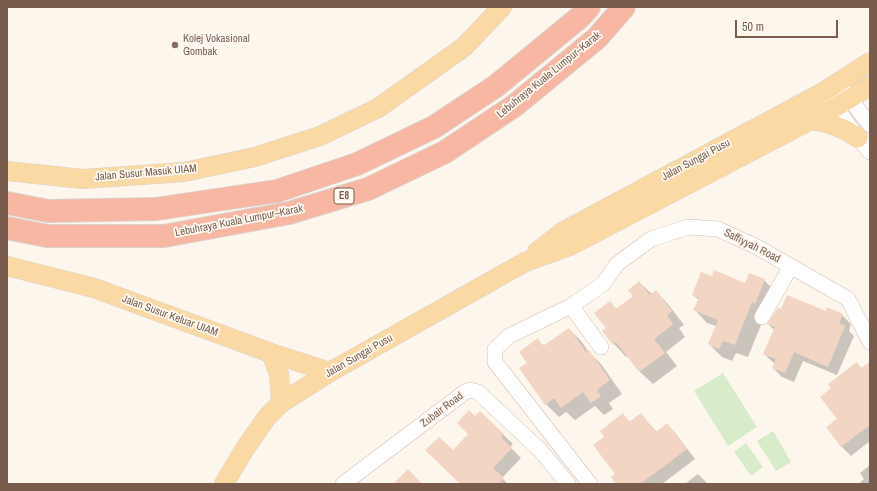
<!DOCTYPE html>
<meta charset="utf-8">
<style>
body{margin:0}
#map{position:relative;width:877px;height:491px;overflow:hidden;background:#fdf6ec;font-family:"Archivo Narrow",sans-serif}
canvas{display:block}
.frame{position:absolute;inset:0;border:8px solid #7a5c4d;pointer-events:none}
.scale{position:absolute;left:735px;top:20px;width:103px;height:18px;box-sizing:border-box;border:2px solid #7a5c4d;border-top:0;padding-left:5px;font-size:12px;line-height:14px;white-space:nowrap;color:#7a5c4d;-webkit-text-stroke:3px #fffaf3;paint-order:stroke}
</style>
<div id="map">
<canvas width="877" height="491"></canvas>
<div class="frame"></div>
<div class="scale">50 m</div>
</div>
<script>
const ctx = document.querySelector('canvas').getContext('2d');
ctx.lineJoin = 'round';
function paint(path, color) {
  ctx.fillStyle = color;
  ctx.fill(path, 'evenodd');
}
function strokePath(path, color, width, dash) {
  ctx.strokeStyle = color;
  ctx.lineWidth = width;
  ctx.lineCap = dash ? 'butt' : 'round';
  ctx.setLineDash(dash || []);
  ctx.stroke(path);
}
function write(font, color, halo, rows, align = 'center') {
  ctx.font = font + ' "Archivo Narrow",sans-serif';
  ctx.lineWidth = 3.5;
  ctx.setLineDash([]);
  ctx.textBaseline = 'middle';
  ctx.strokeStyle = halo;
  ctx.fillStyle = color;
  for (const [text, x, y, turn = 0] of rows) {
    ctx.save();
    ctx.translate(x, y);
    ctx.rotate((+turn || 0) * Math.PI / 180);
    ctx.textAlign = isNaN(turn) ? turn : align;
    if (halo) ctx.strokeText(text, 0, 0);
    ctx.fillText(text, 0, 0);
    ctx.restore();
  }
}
paint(new Path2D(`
 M723 373 757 427 728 446 694 391Z
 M773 431 791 462 776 471 757 441Z
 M746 443 763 467 751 476 734 452Z`), '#d8ecc9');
paint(new Path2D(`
 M713 278 746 284 764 280 777 293 765 315 748 357 736 353 732 361 722 357 709 344 716 326 707 323 695 310 699 300 693 295Z
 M639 282 652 294 656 291 668 304 684 325 679 328 685 337 666 352 677 366 653 384 640 372 628 356 626 357 614 344 607 328 609 302 616 309 634 296Z
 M826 312 842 315 851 324 849 331 854 336 837 375 803 361 794 382 782 377 773 368 775 364 764 354 774 330 768 324Z
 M569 329 582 342 588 351 601 364 622 394 609 403 613 409 604 415 595 406 575 420 566 412 559 417 546 404 521 368 528 363 538 340 544 346Z
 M856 363 862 369 870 363V441L851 456 842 447 827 427 838 419 832 388Z
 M480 412 513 444 510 447 521 458 502 478 508 484H461L453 452 470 434 475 417Z
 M623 415 630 422 641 415 657 432 667 424 676 434 695 459 662 484H618L605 437Z
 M870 465V484H862L860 482 864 479 860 473Z
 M698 474 708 484H685Z`), '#0003');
paint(new Path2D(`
 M714 270 745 283 749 273 765 279 755 304 752 302 735 345 723 341 719 349 708 344 718 320 693 310 699 298 692 295 701 272 712 276Z
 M639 281 650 295 656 290 672 311 667 315 673 324 654 339 665 353 639 372 616 342 613 345 602 331 606 328 594 313 610 301 616 309 633 296 628 290Z
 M787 295 826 311 827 307 843 314 839 323 845 326 828 367 794 352 785 373 772 368 776 359 763 354 775 327 767 324 778 308 781 309Z
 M569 328 586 352 589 350 610 380 597 390 601 396 591 403 583 392 561 408 554 398 545 405 519 368 527 363 519 352 538 338 543 346Z
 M857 362 861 368 870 362V425L841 447 826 427 837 419 820 397 831 388 828 384Z
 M469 410 475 416 480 411 504 434 501 437 512 448 493 468 504 478 498 484H460L425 450 439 437 453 450 468 434 457 423Z
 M623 413 629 422 641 413 656 432 667 423 687 449 640 484H616L611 477 615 474 593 445 604 437 600 431Z
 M408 469 422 484H393Z`), '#f3d5c3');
const minor = new Path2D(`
 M843 90 870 125
 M830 99 858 138 870 152
 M571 306 601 347
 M762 317 791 266
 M343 484 465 392 470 390 478 392 541 451 568 484
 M590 484 495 362V349L509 336 571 306 603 284 617 264 651 239 688 227 718 229 757 247 848 299 870 342`);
const major = new Path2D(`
 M810 120C829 122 843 127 858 138
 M7 171 83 179 184 172 255 157 320 136 378 108 464 47 502 7
 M537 252 564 231 825 91 870 62
 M7 266 94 288 271 353 330 372
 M271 353 279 374 281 403
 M224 484 244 450 267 417 281 403 330 372 525 262 572 245 836 107 870 86`);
const highway = new Path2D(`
 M7 203 48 211 156 209 277 191 357 164 434 127 496 86 580 17 589 7
 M7 228 47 236H164L289 213 368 189 445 152 514 106 597 38 624 7`);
strokePath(minor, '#d1beb0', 16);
strokePath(major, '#dad1cd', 20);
strokePath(highway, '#dad1cd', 24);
strokePath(minor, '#fff', 15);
strokePath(major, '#fbd9a5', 19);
strokePath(highway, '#f7b7a3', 22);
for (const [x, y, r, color] of [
 [175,45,4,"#8d6e63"]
]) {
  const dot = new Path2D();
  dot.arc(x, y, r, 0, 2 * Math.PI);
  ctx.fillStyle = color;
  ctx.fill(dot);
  strokePath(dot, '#fffaf3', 1.5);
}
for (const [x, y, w] of [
 [344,196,20]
]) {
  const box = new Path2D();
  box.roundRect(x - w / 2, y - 8, w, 16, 3);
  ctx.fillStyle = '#fffaf3';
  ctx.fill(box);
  strokePath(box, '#7a5c4d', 1);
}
write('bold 10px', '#7a5c4d', null, [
 ["E8",344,196]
]);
write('11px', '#785e54', '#fffaf3', [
 ["Kolej Vokasional",183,39],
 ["Gombak",183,52]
], 'left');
write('11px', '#7a5c4d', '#fffaf3', [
 ["Lebuhraya Kuala Lumpur–Karak",549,75,-39],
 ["Jalan Sungai Pusu",696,160,-28],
 ["Jalan Susur Masuk UIAM",146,173,-5],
 ["Lebuhraya Kuala Lumpur–Karak",239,221,-11],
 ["Saffiyyah Road",752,246,27],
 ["Jalan Susur Keluar UIAM",170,316,20],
 ["Jalan Sungai Pusu",359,356,-30],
 ["Zubair Road",442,410,-37]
]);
</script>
